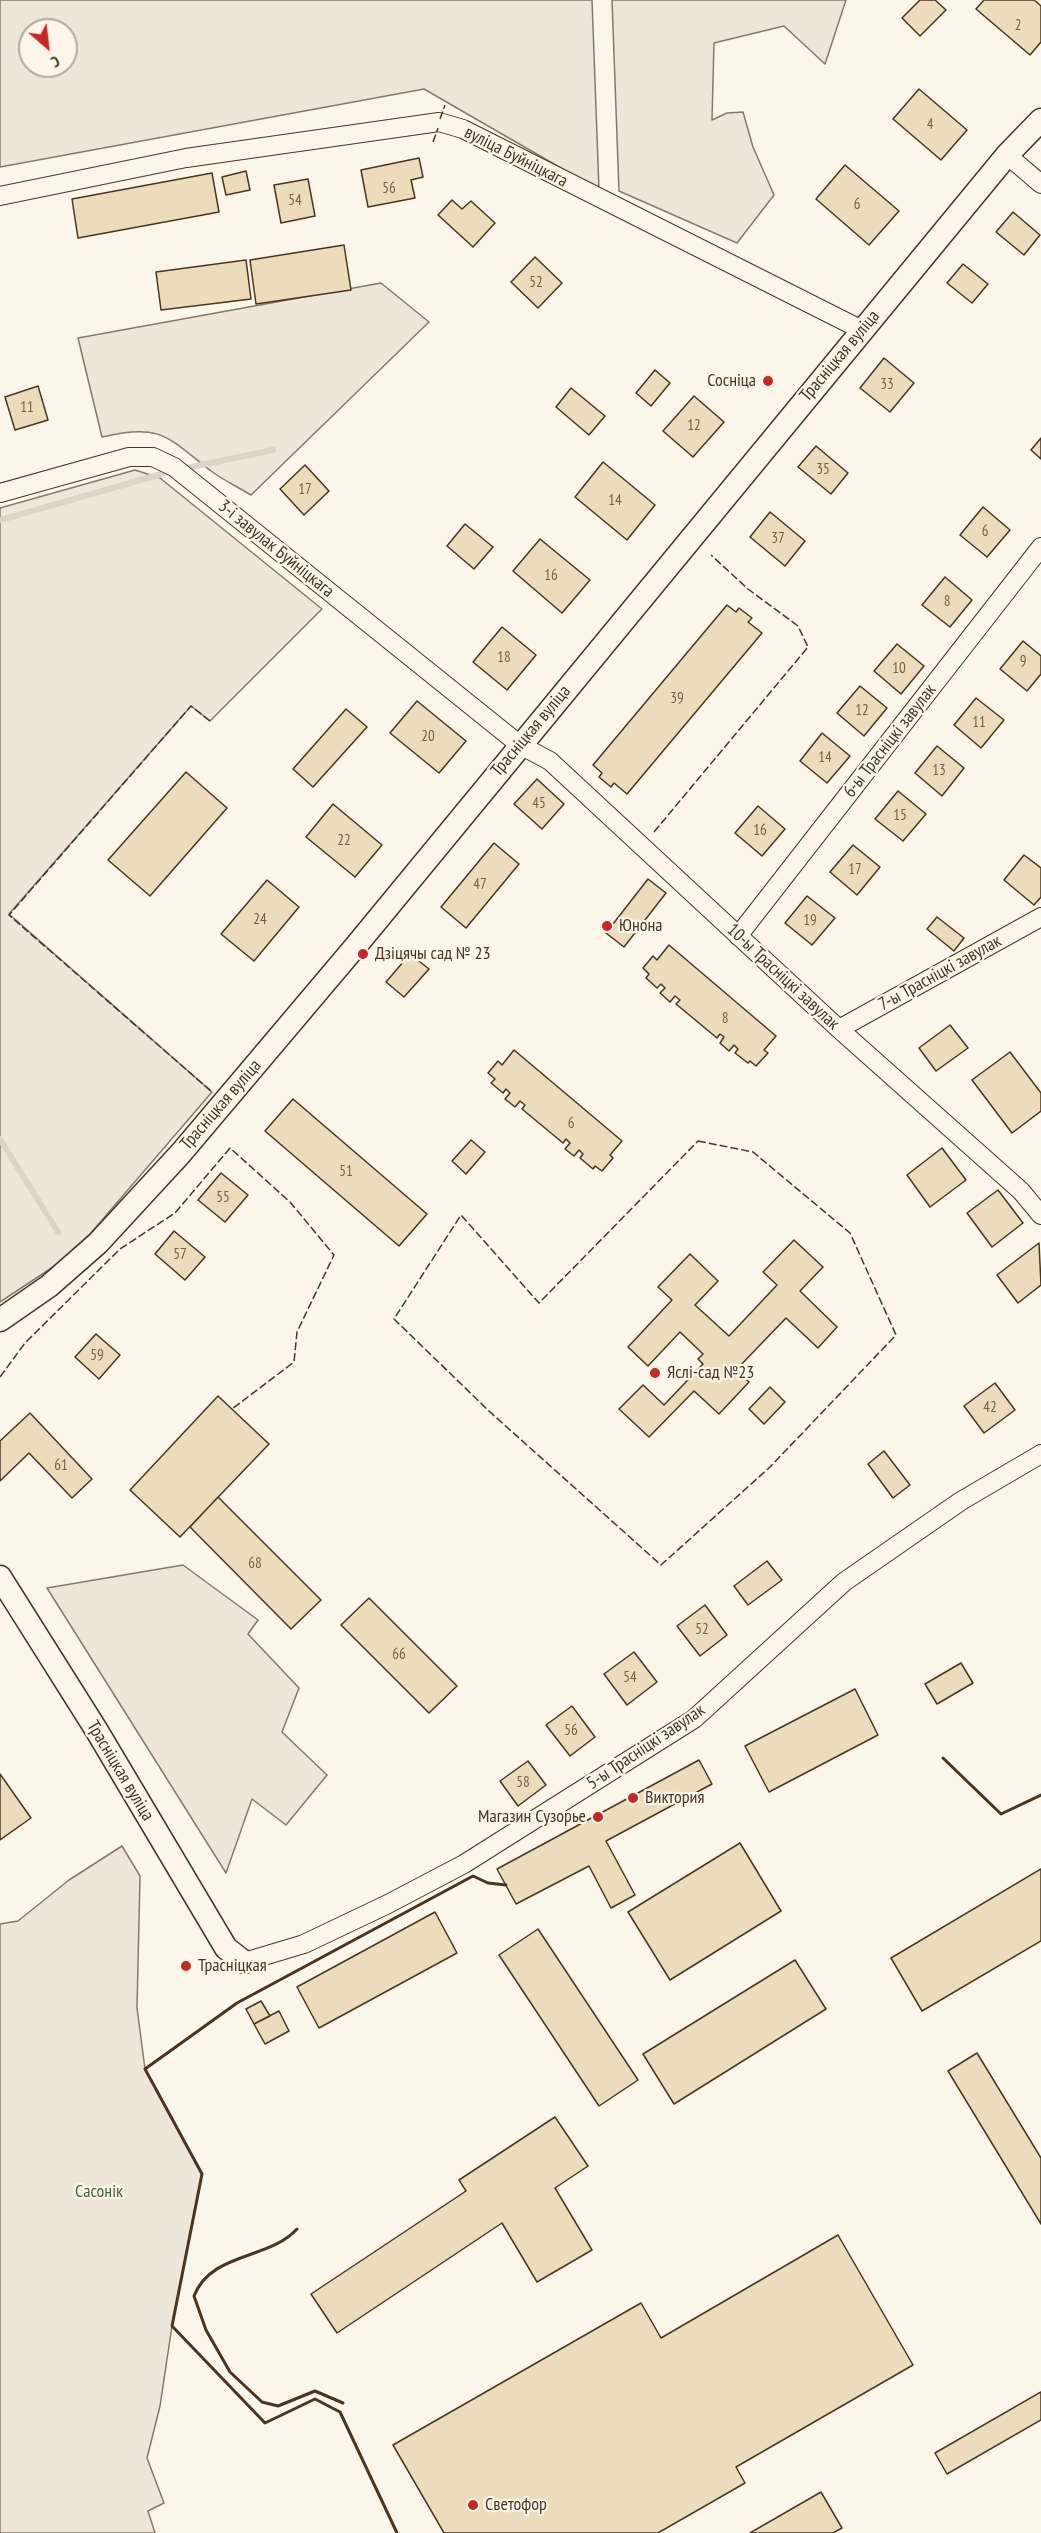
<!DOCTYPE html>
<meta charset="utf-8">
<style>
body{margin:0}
#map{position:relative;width:1041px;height:2533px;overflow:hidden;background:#fbf6e9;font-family:"PT Sans Narrow",sans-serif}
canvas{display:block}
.north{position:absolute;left:18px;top:18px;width:60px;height:60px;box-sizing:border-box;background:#fbf6e9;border:2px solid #b4a999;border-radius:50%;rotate:152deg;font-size:16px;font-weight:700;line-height:24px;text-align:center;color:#4a3520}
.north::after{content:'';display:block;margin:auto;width:21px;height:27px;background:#c62828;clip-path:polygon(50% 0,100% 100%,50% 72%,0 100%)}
</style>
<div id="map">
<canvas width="1041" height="2533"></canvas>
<div class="north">С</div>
</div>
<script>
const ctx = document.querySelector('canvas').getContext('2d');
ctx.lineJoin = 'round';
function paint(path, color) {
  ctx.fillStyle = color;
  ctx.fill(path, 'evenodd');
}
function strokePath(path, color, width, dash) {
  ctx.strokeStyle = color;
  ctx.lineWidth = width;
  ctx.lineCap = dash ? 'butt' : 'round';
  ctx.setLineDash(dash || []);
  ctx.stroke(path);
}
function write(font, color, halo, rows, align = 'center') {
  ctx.font = font + ' "PT Sans Narrow",sans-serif';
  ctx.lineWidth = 4.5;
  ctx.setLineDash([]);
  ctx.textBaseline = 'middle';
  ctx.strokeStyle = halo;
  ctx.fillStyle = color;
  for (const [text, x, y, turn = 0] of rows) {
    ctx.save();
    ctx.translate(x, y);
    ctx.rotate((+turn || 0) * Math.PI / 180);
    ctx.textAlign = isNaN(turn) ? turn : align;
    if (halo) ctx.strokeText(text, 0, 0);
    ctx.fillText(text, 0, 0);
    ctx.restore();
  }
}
const green = new Path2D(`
 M0 0H592L599 190 424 89 0 167ZM30 30H66V66H30Z
 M612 0H846L825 64 784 26 714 43 712 120 727 113 743 112 753 147 774 195 737 243 619 191Z
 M381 283 429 322 251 495C238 487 223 480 211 471 167 437 162 423 102 437L78 338Z
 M135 470 160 478 322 609 210 721 191 706 9 914 212 1092 90 1234 56 1265 0 1302V508Z
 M183 1565 258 1620 248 1634 299 1688 282 1732 327 1775 286 1825 252 1799 226 1873 47 1588Z
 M122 1846 140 1876 137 2008 145 2069 202 2174 172 2326 160 2406 147 2458 164 2503 148 2511 155 2533H0V1924L18 1921 69 1880Z`);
paint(green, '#ede6d9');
strokePath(green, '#887966', 1.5);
strokePath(new Path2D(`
 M182 469 273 450
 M0 520 172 471
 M0 1139 58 1232`), '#dcd4c6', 6);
const building = new Path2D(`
 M920 0H935L946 10 920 36 902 18Z
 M984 0H1034L1041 6V42L1030 55 976 9Z
 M919 89 967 130 941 160 893 119Z
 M419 158 423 177 411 180 415 198 368 207 361 170Z
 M845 165 899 211 869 245 816 199Z
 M246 171 250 190 226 195 222 177Z
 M212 173 219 212 78 238 72 199Z
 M308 179 315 216 281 223 274 185Z
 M452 200 462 209 471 201 495 223 473 247 438 215Z
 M1013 212 1040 235 1024 255 996 232Z
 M344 245 351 290 256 304 250 260Z
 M535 257 562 283 538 308 511 282Z
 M246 260 251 299 161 310 156 272Z
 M963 264 988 284 972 303 947 283Z
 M884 358 914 383 890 412 860 388Z
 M655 370 670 383 651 406 636 393Z
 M38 386 48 420 15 430 5 397Z
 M571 388 605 416 589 435 556 407Z
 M694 396 724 422 693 457 663 431Z
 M1041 438V459L1031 450Z
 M816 446 848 473 831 494 798 467Z
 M603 462 655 505 627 540 575 497Z
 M305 465 329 491 304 515 280 489Z
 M983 507 1010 530 987 557 960 535Z
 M770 512 805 541 785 566 750 537Z
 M465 524 493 547 474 569 447 546Z
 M540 539 590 580 562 613 513 571Z
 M945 577 972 600 950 627 922 605Z
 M727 605 736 612 739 608 752 618 748 622 762 633 627 794 614 783 611 787 599 777 602 773 593 765Z
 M502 627 536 655 507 690 473 662Z
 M1023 641 1041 656V674L1027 691 1000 669Z
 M897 644 924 666 901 694 874 671Z
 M860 686 887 708 864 736 837 713Z
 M976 698 1004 720 981 748 954 725Z
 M417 701 466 741 439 773 390 733Z
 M346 709 367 727 313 787 293 769Z
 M822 733 850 756 827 783 800 761Z
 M937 746 964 768 942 796 915 773Z
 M186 772 227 808 150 896 108 860Z
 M537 779 564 804 542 829 514 804Z
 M898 791 926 814 903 841 875 819Z
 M333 804 382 845 355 877 306 837Z
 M758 806 785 829 762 856 735 833Z
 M494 843 519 864 466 928 441 907Z
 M853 845 880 867 857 895 830 872Z
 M1024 855 1041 868V897L1034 905 1004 880Z
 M648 879 666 893 624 947 606 933Z
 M267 880 299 907 254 961 221 934Z
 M807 896 835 918 812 945 785 923Z
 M937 917 964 938 954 951 927 929Z
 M669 945 776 1036 764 1050 768 1053 756 1066 750 1061 748 1063 735 1053 738 1049 734 1045 729 1051 720 1043 724 1037 720 1034 717 1038 676 1004 680 1000 675 996 670 1002 660 993 665 988 661 984 657 988 646 978 649 974 643 968 653 956 657 960Z
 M410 954 429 969 404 997 386 982Z
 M950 1025 968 1048 936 1071 919 1048Z
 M514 1050 622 1141 610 1155 613 1158 602 1171 595 1166 593 1169 580 1158 583 1154 579 1150 574 1156 565 1149 570 1143 566 1139 563 1143 522 1109 525 1105 520 1101 515 1107 505 1099 510 1093 506 1089 503 1093 491 1083 495 1079 488 1073 498 1061 502 1065Z
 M1010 1052 1041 1093V1111L1012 1133 972 1080Z
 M293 1099 427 1214 399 1246 265 1131Z
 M471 1140 485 1152 466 1174 452 1161Z
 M942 1148 966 1180 930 1207 907 1175Z
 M221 1173 248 1195 225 1222 198 1200Z
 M998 1190 1023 1223 992 1247 967 1213Z
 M174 1231 205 1257 185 1280 155 1254Z
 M794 1240 823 1267 800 1291 837 1327 818 1348 786 1318 736 1370 749 1382 719 1414 694 1391 649 1437 619 1409 643 1385 664 1405 703 1364 698 1359 703 1354 680 1332 648 1366 628 1347 672 1300 658 1287 690 1254 718 1281 695 1305 729 1336 777 1285 763 1272Z
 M1039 1243 1041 1285 1018 1303 997 1275Z
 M96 1334 120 1355 99 1379 75 1357Z
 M995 1383 1015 1410 984 1433 964 1406Z
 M770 1387 785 1402 764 1424 749 1409Z
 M218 1396 269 1444 180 1537 130 1490Z
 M30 1413 92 1479 72 1498 29 1453 0 1481V1441Z
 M884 1451 910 1485 893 1498 868 1464Z
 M218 1497 321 1600 291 1629 190 1527Z
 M767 1561 782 1580 748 1605 734 1586Z
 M369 1598 457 1686 429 1713 341 1625Z
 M705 1605 727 1635 700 1656 677 1626Z
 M634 1652 657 1682 627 1705 604 1674Z
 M961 1663 973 1683 937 1704 925 1684Z
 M855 1689 878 1735 769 1792 745 1746Z
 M572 1706 595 1737 570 1756 546 1725Z
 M699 1760 712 1784 606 1841 635 1895 611 1908 589 1866 516 1904 497 1869Z
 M528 1761 546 1785 518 1806 500 1781Z
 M0 1774 31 1818 0 1840Z
 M740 1843 781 1911 670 1980 628 1912Z
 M1041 1869V1941L922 2011 891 1958Z
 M435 1912 457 1953 319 2028 297 1987Z
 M538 1929 638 2080 599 2106 499 1955Z
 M795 1960 826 2009 674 2104 643 2054Z
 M261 2001 270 2016 254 2024 246 2009Z
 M279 2011 289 2031 265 2044 254 2024Z
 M977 2053 1041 2158V2224L948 2071Z
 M555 2117 588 2166 555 2188 592 2250 537 2282 502 2223 337 2333 311 2294 466 2191 459 2180Z
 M838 2235 913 2365 736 2467 745 2483 658 2533H444L393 2445 641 2303 661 2338Z
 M1041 2392V2420L947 2474 935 2453Z
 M821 2492 842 2528 833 2533H750Z`);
paint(building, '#ecdcbc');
strokePath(building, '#4a3520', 1.5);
const minor = new Path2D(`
 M1007 155 1041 184
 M0 196 186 158 439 122 463 129 862 330
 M0 493 129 457H153L174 467 520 745 550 761 839 1029 1021 1191 1041 1215
 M738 936 1041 547
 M839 1029 1041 917
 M244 1962 304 1944 388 1904 464 1864 694 1719 844 1582 961 1501 1041 1454`);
const tertiary = new Path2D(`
 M0 1320 49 1286 98 1243 181 1153 355 947 1007 155 1041 120
 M0 1577 97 1731 226 1948 244 1962`);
strokePath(minor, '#4a3520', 20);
strokePath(tertiary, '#4a3520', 25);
strokePath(minor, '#fbf6e9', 18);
strokePath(tertiary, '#fbf6e9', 22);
strokePath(new Path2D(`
 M440 119 445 105
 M433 142 438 128
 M210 721 191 706 9 915 212 1092
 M654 832 808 647 798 626 748 589 711 555
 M698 1141 753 1152 850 1233 896 1335 770 1467 661 1565 490 1412 394 1319 461 1215 539 1303Z
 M0 1377 25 1343 120 1249 175 1213 230 1148 290 1202 334 1255 297 1332 294 1362 232 1409`), '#4a3520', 1.5, [8, 3]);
strokePath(new Path2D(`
 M943 1758 1001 1814 1041 1795
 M297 2229C269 2260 211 2252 194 2296L206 2330 230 2372 262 2402 278 2406 315 2391 343 2403
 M397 2533 340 2412 315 2399 265 2423 172 2326 202 2174 145 2069 237 2003 473 1876 488 1883 506 1885`), '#4a3520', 3);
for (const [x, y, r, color] of [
 [768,381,6,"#c62828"],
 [607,926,6,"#c62828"],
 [363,954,6,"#c62828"],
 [655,1373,6,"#c62828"],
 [633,1798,6,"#c62828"],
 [598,1817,6,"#c62828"],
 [186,1966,6,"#c62828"],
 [473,2505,6,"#c62828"]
]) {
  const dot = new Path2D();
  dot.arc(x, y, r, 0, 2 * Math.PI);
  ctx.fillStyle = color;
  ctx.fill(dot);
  strokePath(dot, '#fbf6e9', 2);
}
write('15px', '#725f47', null, [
 ["2",1018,26],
 ["4",930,125],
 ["56",389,189],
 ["54",295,201],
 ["6",857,205],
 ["52",536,283],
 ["33",887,385],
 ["11",27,408],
 ["12",694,426],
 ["35",823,470],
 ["17",305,490],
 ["14",615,501],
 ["6",985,532],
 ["37",778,539],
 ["16",551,576],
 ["8",947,602],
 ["18",504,658],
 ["9",1023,662],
 ["10",899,669],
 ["39",677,699],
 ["12",862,711],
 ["11",979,723],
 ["20",428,737],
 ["14",825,758],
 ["13",939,771],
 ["45",539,804],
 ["15",900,816],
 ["16",760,831],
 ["22",344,841],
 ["17",855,870],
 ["47",480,885],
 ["24",260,920],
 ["19",810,921],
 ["8",725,1019],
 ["6",571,1124],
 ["51",346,1172],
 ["55",223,1198],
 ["57",180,1255],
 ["59",97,1356],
 ["42",990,1408],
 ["61",61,1466],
 ["68",255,1564],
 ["52",702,1630],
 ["66",399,1655],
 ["54",630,1678],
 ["56",571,1731],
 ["58",523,1783]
]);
write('18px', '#4a3520', '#fbf6e9', [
 ["вуліца Буйніцкага",516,157,27],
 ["Трасніцкая вуліца",840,356,-50],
 ["3-і завулак Буйніцкага",276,549,39],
 ["Трасніцкая вуліца",531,731,-50],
 ["6-ы Трасніцкі завулак",890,741,-52],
 ["7-ы Трасніцкі завулак",940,973,-29],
 ["10-ы Трасніцкі завулак",783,977,43],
 ["Трасніцкая вуліца",221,1105,-49],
 ["5-ы Трасніцкі завулак",646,1747,-34],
 ["Трасніцкая вуліца",120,1771,59]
]);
write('18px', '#4a3520', '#fbf6e9', [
 ["Сосніца",756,381,"right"],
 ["Юнона",619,926],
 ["Дзіцячы сад № 23",375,954],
 ["Яслі-сад №23",667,1373],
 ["Виктория",645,1798],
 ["Магазин Сузорье",586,1817,"right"],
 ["Трасніцкая",198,1966],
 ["Светофор",485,2505]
], 'left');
write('18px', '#436837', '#fbf6e9', [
 ["Сасонік",99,2192]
]);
</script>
